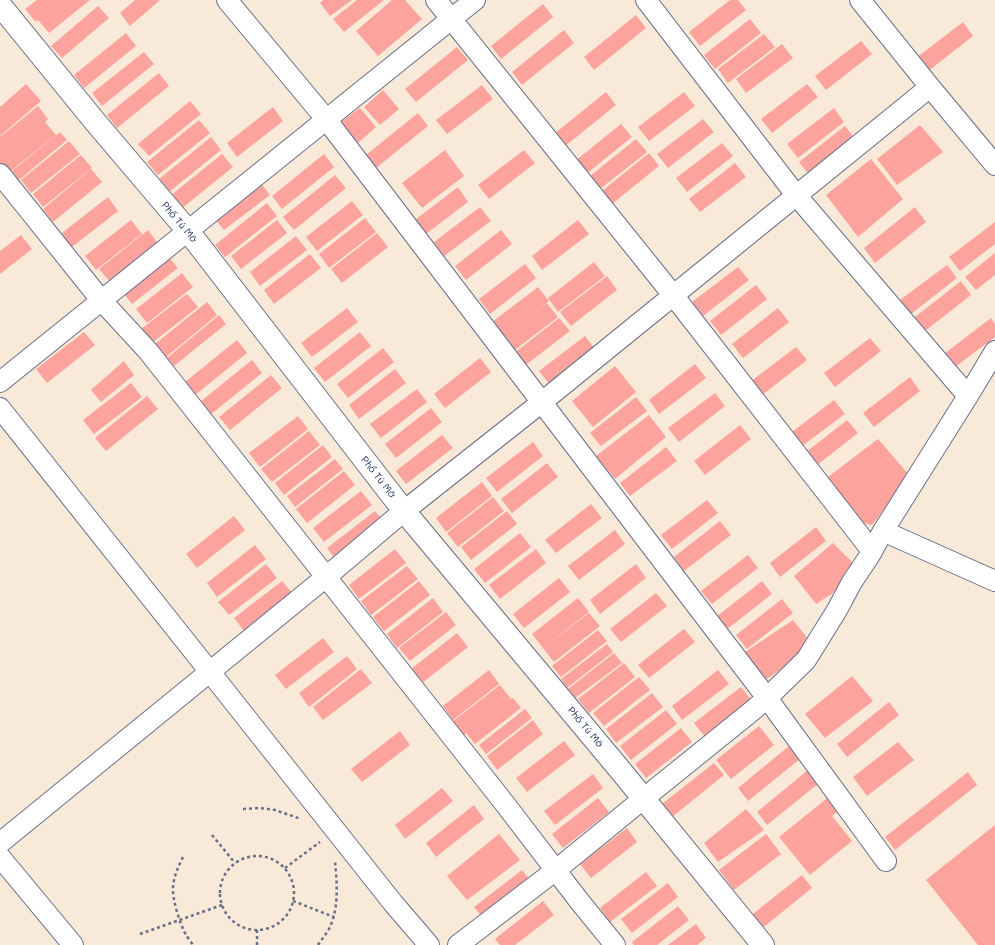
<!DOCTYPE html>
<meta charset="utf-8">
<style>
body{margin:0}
canvas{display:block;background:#f8e9d8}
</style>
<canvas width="995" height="945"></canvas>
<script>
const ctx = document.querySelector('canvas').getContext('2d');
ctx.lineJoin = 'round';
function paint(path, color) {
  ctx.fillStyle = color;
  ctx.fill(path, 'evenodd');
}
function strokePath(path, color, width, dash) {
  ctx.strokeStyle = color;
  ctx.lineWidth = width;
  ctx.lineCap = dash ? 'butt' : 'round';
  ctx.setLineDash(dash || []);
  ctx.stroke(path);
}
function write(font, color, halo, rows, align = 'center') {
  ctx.font = font + ' Mali,sans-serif';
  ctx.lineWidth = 3.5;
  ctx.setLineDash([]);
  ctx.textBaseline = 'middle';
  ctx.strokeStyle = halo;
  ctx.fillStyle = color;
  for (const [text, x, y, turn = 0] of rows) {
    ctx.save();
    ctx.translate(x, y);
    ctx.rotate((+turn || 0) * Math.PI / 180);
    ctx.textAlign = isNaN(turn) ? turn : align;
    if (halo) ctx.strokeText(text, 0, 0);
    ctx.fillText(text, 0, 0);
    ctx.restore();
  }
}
paint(new Path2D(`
 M37 0H90L49 33 38 20 36 22 25 9Z
 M135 0H160L130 26 120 13Z
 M323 0H352L330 16 320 3Z
 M357 0H384L344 32 333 19Z
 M392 0H405L422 19 378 56 356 31Z
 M730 0H738L746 10 700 46 689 32Z
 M543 4 553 17 501 59 491 46Z
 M98 6 109 18 62 58 51 46Z
 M636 15 646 28 594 70 584 57Z
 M750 19 761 33 715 69 704 55Z
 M963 22 973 36 927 72 916 58Z
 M564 30 574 43 522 85 512 72Z
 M126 33 136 46 84 88 74 75Z
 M764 34 775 47 728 83 718 69Z
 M861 41 872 54 826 90 815 76Z
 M782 44 793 58 746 93 736 79Z
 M457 47 468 60 416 102 405 89Z
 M144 52 154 64 102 106 92 93Z
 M159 73 169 86 117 128 107 115Z
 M26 84 41 101 0 136V107Z
 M807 84 818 97 772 133 761 119Z
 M482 85 493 99 447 134 436 120Z
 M383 90 399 109 380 125 364 107Z
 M606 92 616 105 564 147 554 134Z
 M684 92 695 106 649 141 638 127Z
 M190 101 201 114 149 156 138 144Z
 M38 106 48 119 45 122 56 135 7 174 0 165V137Z
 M273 107 283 121 237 157 227 143Z
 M360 108 376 127 358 143 341 122Z
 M834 108 844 122 798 158 787 144Z
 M418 113 428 126 376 168 366 155Z
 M703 119 714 132 668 168 657 154Z
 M199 120 210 133 158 175 147 162Z
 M621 124 632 137 580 179 569 166Z
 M920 125 943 152 897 185 877 159Z
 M845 126 856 140 810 176 799 162Z
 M60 132 67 140 19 180 12 171Z
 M211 137 221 150 169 192 159 179Z
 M636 139 647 152 595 193 584 181Z
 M69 141 80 154 31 193 21 180Z
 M722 143 733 156 687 192 676 178Z
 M445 150 464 176 422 208 402 183Z
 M524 150 535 163 489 199 478 185Z
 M649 153 659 166 607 208 597 195Z
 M222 154 233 167 181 209 170 196Z
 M324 154 334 167 282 209 272 196Z
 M81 155 92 168 43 207 33 194Z
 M871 159 903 199 858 237 826 195Z
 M735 163 746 177 700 212 689 199Z
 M91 169 102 182 53 222 43 209Z
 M335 175 346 188 294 230 283 217Z
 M259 181 270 195 224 230 213 217Z
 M458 187 468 202 422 237 411 223Z
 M108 197 118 211 72 247 62 233Z
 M352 201 363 215 317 251 306 237Z
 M267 203 277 216 225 257 215 245Z
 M480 207 491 221 444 256 434 242Z
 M915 207 926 222 875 263 864 248Z
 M365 218 376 232 329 268 319 254Z
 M131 220 142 234 96 270 85 256Z
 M277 220 287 233 241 269 231 256Z
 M578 220 589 234 542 270 532 256Z
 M995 222V244L960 271 949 257Z
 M148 230 159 245 111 283 99 269Z
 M501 230 512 244 466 280 455 266Z
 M377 233 388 247 342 283 331 269Z
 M21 235 32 249 0 274V251Z
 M296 236 307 250 260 286 250 272Z
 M995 253V275L976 290 965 277Z
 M310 254 321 268 274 304 264 290Z
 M167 255 178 268 132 304 121 290Z
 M594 262 605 276 558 312 548 298Z
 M525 264 536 278 490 314 479 299Z
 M947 265 957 278 911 314 900 300Z
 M738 267 749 280 703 316 692 302Z
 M182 273 193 287 147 323 136 309Z
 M607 276 617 290 571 326 560 312Z
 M961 281 971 295 925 331 915 317Z
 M756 285 767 299 721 335 710 321Z
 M538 287 549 301 531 315 547 303 558 317 511 353 492 322Z
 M187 294 198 307 152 343 141 329Z
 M207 302 217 315 166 357 155 344Z
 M347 308 358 322 312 357 301 343Z
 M778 308 789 322 743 358 732 344Z
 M219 315 226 324 174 366 167 358Z
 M559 318 570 331 523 367 513 354Z
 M991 318 995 324V337L955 367 944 354Z
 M84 332 95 345 47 383 36 369Z
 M360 332 371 346 325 382 314 368Z
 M585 336 596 350 550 385 539 371Z
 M870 338 881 351 835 387 824 373Z
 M237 340 247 353 195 395 185 382Z
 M796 347 807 360 761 396 750 382Z
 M383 348 394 362 348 398 337 384Z
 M480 358 491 372 445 408 434 394Z
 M252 360 262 373 210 415 200 402Z
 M124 361 134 375 101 402 91 390Z
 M695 364 706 378 659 414 649 400Z
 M615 366 636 392 593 427 572 401Z
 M395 369 406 383 359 419 349 405Z
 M271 375 282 388 230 430 219 417Z
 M910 377 920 391 874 427 863 413Z
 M131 383 142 397 94 434 83 420Z
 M417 389 427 402 381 438 370 424Z
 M715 393 725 406 679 442 668 428Z
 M147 396 158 409 106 451 95 438Z
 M636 397 647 411 601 446 590 433Z
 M834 400 845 414 798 449 788 435Z
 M431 408 442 422 396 458 385 444Z
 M649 415 666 437 615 479 596 456Z
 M298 416 308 429 260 467 249 453Z
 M847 420 858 433 812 469 801 456Z
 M740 425 751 439 705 475 694 461Z
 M309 431 320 445 272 482 261 469Z
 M442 435 453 448 406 484 396 471Z
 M878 439 910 476 872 525 863 523 828 477Z
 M533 442 543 456 497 492 486 478Z
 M323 445 332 457 284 495 275 483Z
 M666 447 677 461 630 496 620 483Z
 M335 459 343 469 295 507 287 496Z
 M547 463 558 477 512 513 501 499Z
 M344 471 355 485 307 523 296 509Z
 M482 482 492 496 446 532 436 518Z
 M361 491 372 505 324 542 313 528Z
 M493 497 504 511 458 547 447 533Z
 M707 500 718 513 672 549 661 535Z
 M591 504 602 518 556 553 545 540Z
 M375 511 386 524 338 562 327 548Z
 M507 511 517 524 471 560 461 547Z
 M234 516 245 530 197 568 186 554Z
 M720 521 731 535 684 571 674 557Z
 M816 527 826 541 780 577 770 563Z
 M615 530 625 544 579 580 568 566Z
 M520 533 531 547 485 583 474 569Z
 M833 543 853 563 833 593 816 604 794 576Z
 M255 545 266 559 217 597 207 583Z
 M395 549 406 563 359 599 349 585Z
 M536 549 546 563 500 599 489 585Z
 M748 555 758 568 712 604 701 591Z
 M266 564 277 578 229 615 218 602Z
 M636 564 646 578 600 614 590 600Z
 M407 566 418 579 371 615 361 601Z
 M559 578 570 592 524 628 513 614Z
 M282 581 293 594 245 632 234 618Z
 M419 581 430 595 384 631 373 617Z
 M762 581 772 594 726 630 716 617Z
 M656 593 667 606 621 642 610 629Z
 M433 598 443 612 397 648 387 634Z
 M578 598 589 612 543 648 532 634Z
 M782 599 793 613 747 649 736 635Z
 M446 612 456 625 410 661 399 648Z
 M589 613 600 626 554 662 543 648Z
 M793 620 813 645 766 680 745 652Z
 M684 629 695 642 649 678 638 665Z
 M598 630 607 641 561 677 552 666Z
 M457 633 468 647 422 683 411 669Z
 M323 638 334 652 286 689 275 675Z
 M607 644 613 652 567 688 561 679Z
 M614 653 622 663 575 698 568 689Z
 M347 656 357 669 309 707 299 693Z
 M624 663 635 677 589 713 578 699Z
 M361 669 372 683 323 720 313 707Z
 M489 670 499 684 453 720 443 706Z
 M718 670 729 684 682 720 672 706Z
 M852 676 873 701 825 738 805 714Z
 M639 677 650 690 604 726 593 713Z
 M500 685 511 699 513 698 521 708 475 744 466 733 464 735 453 721Z
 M741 687 752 701 705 737 694 723Z
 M652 693 663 707 616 743 606 729Z
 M889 702 899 715 847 757 837 744Z
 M525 709 532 718 486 754 479 745Z
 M666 710 677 724 631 760 620 746Z
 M533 720 543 734 497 770 487 756Z
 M759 726 774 745 731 779 716 760Z
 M681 728 692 742 646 778 635 764Z
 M400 731 410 745 362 782 351 769Z
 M564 741 575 755 527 792 516 778Z
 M898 742 914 760 867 796 853 777Z
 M789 746 800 759 748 801 738 788Z
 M714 763 724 775 672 817 662 804Z
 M808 770 819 783 767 825 757 812Z
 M968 772 977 785 895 850 885 837Z
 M593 774 603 788 555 825 544 811Z
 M442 788 453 801 405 839 395 825Z
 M831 795 842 808 832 816 852 841 810 875 779 837Z
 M598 798 609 812 563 848 552 834Z
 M474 805 484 819 436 857 426 843Z
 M746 809 764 830 718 862 704 843Z
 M995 825V945H978L926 880Z
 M627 828 637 842 591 878 580 864Z
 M499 834 520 860 467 900 447 876Z
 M766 834 781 854 734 890 719 870Z
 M522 870 533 884 485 921 474 907Z
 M646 872 657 886 610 922 600 908Z
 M802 875 812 888 760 930 749 917Z
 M668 883 678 897 632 933 621 919Z
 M543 901 554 915 515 945H500L495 939Z
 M678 906 689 920 657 945H634L632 942Z
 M696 924 706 938 697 945H668Z`), '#fda39e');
const street = new Path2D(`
 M227 0 326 119 767 698 886 861
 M436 0 673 295 872 551
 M646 0 796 195 968 396
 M860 0 930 87 995 165
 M0 174 101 300 148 351 505 804 580 902 615 945
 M0 382 475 0
 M0 408 210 672 393 903 429 945
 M883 531 995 581
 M0 843 326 577 404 511 542 402 930 87
 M0 857 73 945
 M458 945 556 870 643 799 752 711 767 698 806 660 837 610 852 582 870 555 883 531 968 396 995 351`);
const secondary = new Path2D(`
 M0 5 97 124 188 231 404 511 621 771 763 945`);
strokePath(street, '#687089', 22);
strokePath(secondary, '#687089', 24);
strokePath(new Path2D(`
 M243 809 260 808 275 810 301 819
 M212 835 235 863
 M220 893a37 37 0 1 1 74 0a37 37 0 1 1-74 0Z
 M183 857C178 867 174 876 173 887 172 899 180 924 186 935 188 938 191 942 193 945
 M285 868 320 842
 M293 901 334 917
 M257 930V945
 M140 934 222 905
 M318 945C322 939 327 933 330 927 339 907 337 883 335 862`), '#687089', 2.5, [3, 3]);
strokePath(street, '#fff', 20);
strokePath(secondary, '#fff', 22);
write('10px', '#1b2f5e', '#fff', [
 ["Phố Tú Mỡ",179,222,50],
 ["Phố Tú Mỡ",378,477,52],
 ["Phố Tú Mỡ",585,727,50]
]);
</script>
